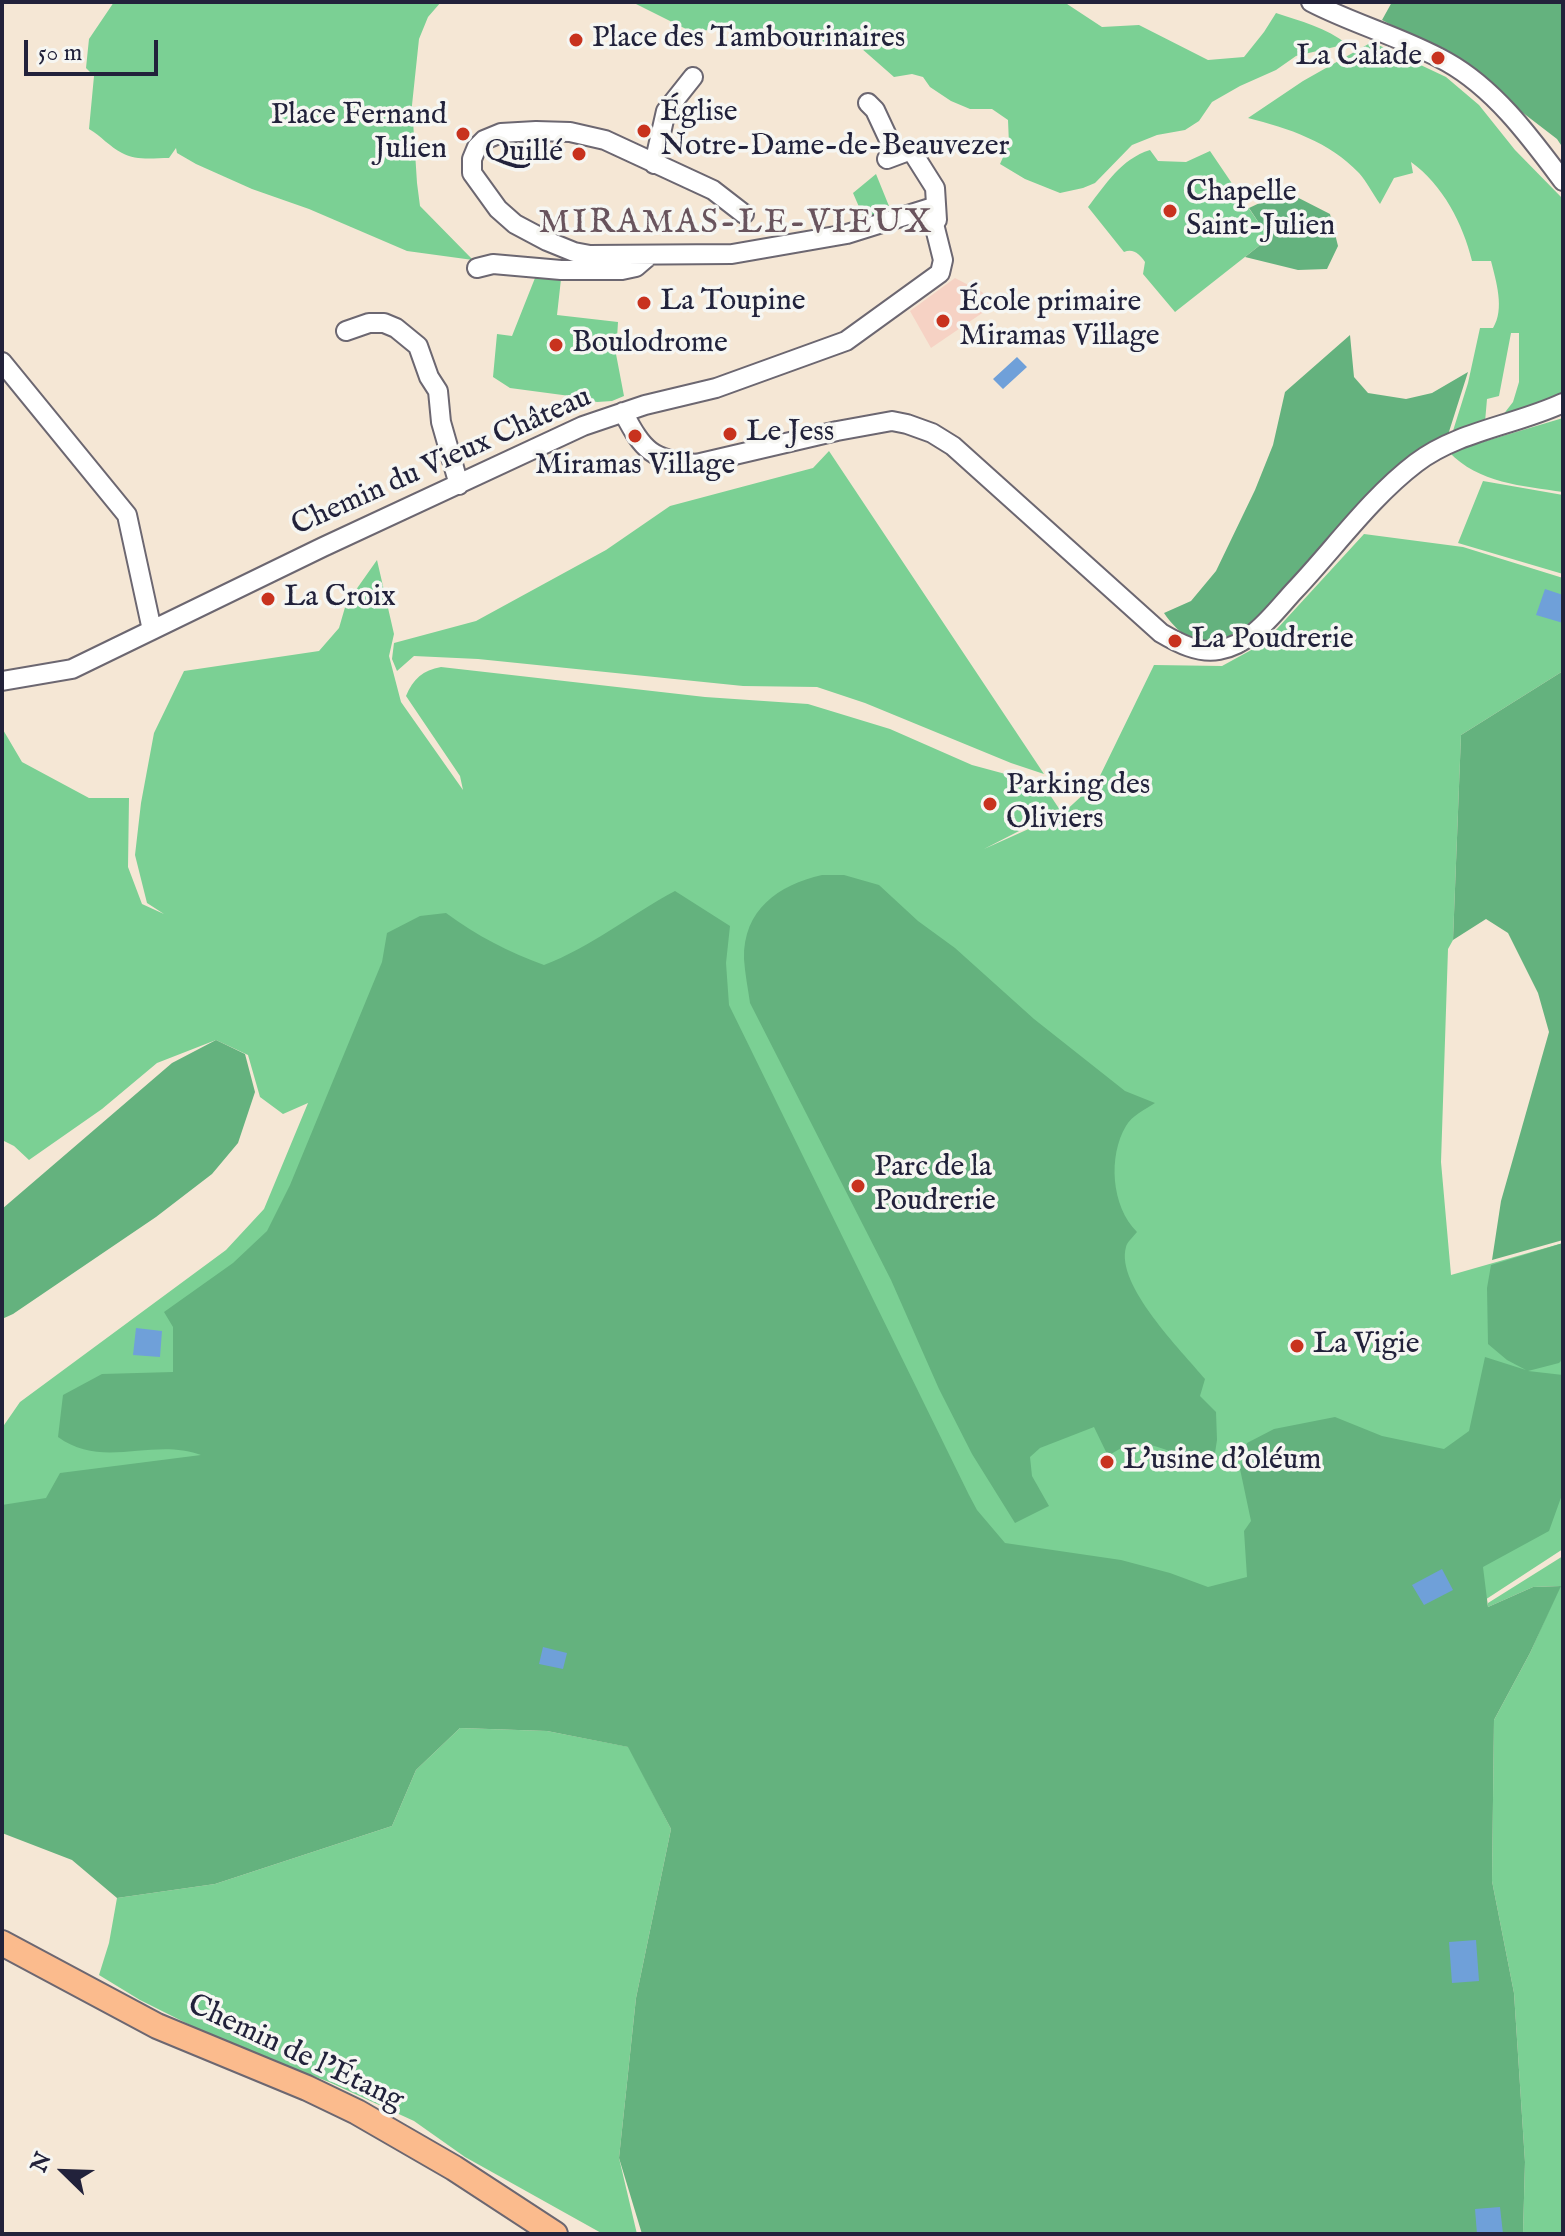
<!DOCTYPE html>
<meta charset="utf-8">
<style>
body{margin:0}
#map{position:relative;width:1565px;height:2236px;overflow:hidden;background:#f5e7d5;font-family:"IM FELL English",serif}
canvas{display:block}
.frame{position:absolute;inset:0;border:4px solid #22223b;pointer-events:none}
.north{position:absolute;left:24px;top:2132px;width:80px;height:80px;-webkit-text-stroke:6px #f6f6f2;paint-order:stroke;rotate:293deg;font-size:22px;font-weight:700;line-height:32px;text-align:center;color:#22223b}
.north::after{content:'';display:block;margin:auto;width:28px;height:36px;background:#22223b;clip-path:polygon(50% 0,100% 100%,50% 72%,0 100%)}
.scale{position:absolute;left:24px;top:40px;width:134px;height:36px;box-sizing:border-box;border:4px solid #22223b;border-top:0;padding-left:10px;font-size:24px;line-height:28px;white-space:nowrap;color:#22223b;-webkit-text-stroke:6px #f6f6f2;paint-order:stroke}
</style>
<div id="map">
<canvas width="1565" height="2236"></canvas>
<div class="frame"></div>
<div class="north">N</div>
<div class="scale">50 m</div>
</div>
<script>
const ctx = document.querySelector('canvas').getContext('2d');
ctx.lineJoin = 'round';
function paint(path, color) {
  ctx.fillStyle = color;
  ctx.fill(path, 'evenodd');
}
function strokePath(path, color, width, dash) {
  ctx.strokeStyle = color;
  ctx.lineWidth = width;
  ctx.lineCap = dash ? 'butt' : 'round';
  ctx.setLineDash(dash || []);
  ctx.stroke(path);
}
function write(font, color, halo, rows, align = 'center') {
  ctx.font = font + ' "IM FELL English",serif';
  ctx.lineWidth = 7;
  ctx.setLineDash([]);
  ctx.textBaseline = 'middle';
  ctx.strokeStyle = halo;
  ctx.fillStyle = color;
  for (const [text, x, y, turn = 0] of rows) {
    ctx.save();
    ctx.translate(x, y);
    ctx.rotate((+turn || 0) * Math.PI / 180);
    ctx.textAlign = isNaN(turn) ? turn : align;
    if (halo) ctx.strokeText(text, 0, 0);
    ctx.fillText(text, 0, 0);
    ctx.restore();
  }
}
paint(new Path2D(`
 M955 278 982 292 994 305 931 348 910 311Z`), '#f6d2c4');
paint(new Path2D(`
 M114 2H441L428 17 419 39 412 105 417 183 420 206 473 260 407 251 309 209 252 189 196 164 177 153 176 148 169 158C154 158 136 161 122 153 110 147 101 136 89 129L94 76 86 68 89 39Z
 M632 2H1064L1102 27 1139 25 1208 60 1244 57 1264 32 1276 13C1300 21 1327 28 1347 44L1296 56 1276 70 1240 86 1212 102 1199 121 1185 130 1157 135 1132 145 1095 183 1083 188 1060 193 1025 179 1000 164 1009 144 1008 120 992 109H970L951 101 930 87 923 77 912 74 894 77 853 41 821 47 785 36 736 29 690 31Z
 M1372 42 1446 77 1479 105 1515 150 1563 199V396L1499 420 1513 402 1519 382V333H1511L1499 396 1487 399 1485 422 1452 434 1468 383 1480 328H1493C1505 309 1496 281 1491 261H1472C1463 224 1443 185 1411 162L1413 173 1394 178 1380 204C1373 194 1367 182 1359 173 1330 142 1288 128 1248 118L1303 81Z
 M1150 150 1158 161 1186 162 1210 151 1269 238 1175 312 1143 274 1145 262C1140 255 1134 248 1124 252L1088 207C1106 184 1121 159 1150 150Z
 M876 174 893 216 866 223 853 193Z
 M535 278 561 279 557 315 618 322 616 354 624 396 612 401 597 402 570 396 510 388 493 377 497 334 512 336Z
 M1563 418V492C1523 486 1478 483 1449 452Z
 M829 451 1044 774 1011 763 865 703 817 687 743 686 478 659 414 656 397 671 392 659 394 643 476 621 606 550 670 506 813 468Z
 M1483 481 1563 495V574L1458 543Z
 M1364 534 1463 547 1563 578V671L1461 735 1453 940 1448 949 1441 1162 1451 1275 1563 1243V1549L1396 1658 2 1605V1428L20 1402 226 1250 264 1209 308 1103 283 1114 260 1097 248 1055 216 1040 157 1063 102 1109 29 1160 14 1146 2 1140V728L22 762 89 798H129L128 867 142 904 164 914 147 903 135 855 141 803 154 733 184 671 319 651 339 628 346 604 377 560 394 634 389 656 401 702 463 790 460 776 406 696C413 679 423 670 441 667L705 697 808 704 890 729 972 765 1035 782 1048 792 1060 810 984 849 1062 814 1097 782 1154 665 1222 666 1264 643Z
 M1563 1556V2231L1556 2234H1523L1525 2162 1514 1993 1492 1881 1494 1720 1530 1653 1560 1586 1533 1587 1488 1607V1603Z
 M460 1728 547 1731 629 1747 671 1829 636 1998 619 2158 637 2234H603L465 2157 414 2121 329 2082 228 2044 140 2000 99 1975 109 1943 117 1898 215 1884 392 1826 416 1770Z`), '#7bd094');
paint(new Path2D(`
 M1392 2H1563V148L1557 139 1445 53 1382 20Z
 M1285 191 1330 214 1338 246 1327 269 1298 270 1245 257 1269 238 1249 208Z
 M1350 335 1354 377 1368 393 1406 399 1432 393 1468 372 1447 438 1245 632C1210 645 1187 647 1164 613L1191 601 1216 571 1255 490 1273 445 1285 392Z
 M1563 671V1240L1492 1260 1501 1201 1549 1032 1538 993 1508 933 1486 919 1453 940 1461 735Z
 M822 875H844L879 885 918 921 955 948 1034 1019 1125 1091 1155 1103C1146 1109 1131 1116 1126 1126 1108 1156 1111 1206 1137 1232 1134 1236 1127 1242 1126 1247 1115 1285 1182 1351 1205 1379L1200 1396 1216 1412 1217 1440 1213 1466 1208 1468C1188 1460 1153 1440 1132 1444 1124 1445 1115 1452 1108 1456L1094 1427 1040 1448 1030 1457 1032 1476 1049 1506 1015 1523 972 1454 939 1389 891 1280 750 1003C748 989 745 974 744 959 743 910 778 885 822 875Z
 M675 891 730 926 726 963 729 1005 969 1495 977 1510 1005 1543 1121 1560 1170 1573 1208 1587 1247 1577 1244 1531 1251 1521 1240 1469 1247 1443 1274 1429 1335 1417 1382 1436 1444 1449 1469 1431 1485 1357 1526 1370 1507 1360 1488 1344 1487 1288 1491 1265 1563 1243V1359L1559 1363 1528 1371 1563 1375V1492L1549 1531 1483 1567 1488 1607 1533 1587 1561 1586 1530 1653 1494 1720 1492 1881 1514 1993 1525 2162 1523 2234H642L619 2158 636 1998 671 1829 628 1747 547 1731 460 1728 416 1770 392 1826 215 1884 117 1898 72 1860 2 1833V1505L46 1498 60 1473 201 1455C152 1437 103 1470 58 1437L63 1395 102 1374 173 1372V1327L164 1312 233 1263 267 1231 290 1185 382 962 387 933 420 916 446 913C477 936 509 952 544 965 591 947 630 915 675 891Z
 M216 1040 245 1054 255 1092 238 1143 212 1174 156 1217 13 1314 2 1319V1209L172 1063Z`), '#64b27e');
paint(new Path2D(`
 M1017 357 1027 367 1003 389 993 379Z
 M1545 589 1563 595V623L1536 615Z
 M136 1328 162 1331 160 1357 133 1355Z
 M1442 1569 1453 1590 1424 1605 1412 1585Z
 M543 1647 567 1653 563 1669 539 1664Z
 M1476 1940 1479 1981 1452 1983 1449 1942Z
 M1500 2207 1503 2234H1477L1475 2209Z`), '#6fa0d9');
const minor = new Path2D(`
 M1311 2C1355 25 1403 37 1447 62 1495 89 1530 137 1563 181
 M868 103 875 110 896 155
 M887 159 911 150 935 188 937 220
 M654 164 666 111 693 77
 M477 268 493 264 561 270H622L636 267 650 255
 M346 331 369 323H384L396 328 418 346 429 377 438 391 441 422 459 485
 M2 362 127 515 152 630
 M623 412C644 452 651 459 696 464L837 431 892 421 907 424 932 433 953 446 1161 633C1178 643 1199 654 1219 650 1252 644 1273 614 1294 591 1334 549 1370 498 1416 463 1458 431 1516 425 1563 403
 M2 681 72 669 323 547 583 426 645 405 716 388 846 341 940 273 943 260 930 208 847 234 732 254 590 255 574 252 547 241 515 224 498 209 472 173V159L477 147 484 140 501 133 536 131 570 132 605 140 713 190 744 214`);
const major = new Path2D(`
 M2 1943 157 2026 307 2088 357 2112 454 2168 555 2234`);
strokePath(minor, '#6c6771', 22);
strokePath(major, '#6c6771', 28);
strokePath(minor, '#fff', 18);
strokePath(major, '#fbbb8d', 24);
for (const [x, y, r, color] of [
 [576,40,8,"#c8321e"],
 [1438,58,8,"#c8321e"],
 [644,131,8,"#c8321e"],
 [463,134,8,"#c8321e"],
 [579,154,8,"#c8321e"],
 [1170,211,8,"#c8321e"],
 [644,303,8,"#c8321e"],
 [943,321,8,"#c8321e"],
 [556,345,8,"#c8321e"],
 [730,434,8,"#c8321e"],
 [635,436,8,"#c8321e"],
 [268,599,8,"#c8321e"],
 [1175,641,8,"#c8321e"],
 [990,804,8,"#c8321e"],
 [858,1186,8,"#c8321e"],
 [1297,1346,8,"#c8321e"],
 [1107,1462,8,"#c8321e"]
]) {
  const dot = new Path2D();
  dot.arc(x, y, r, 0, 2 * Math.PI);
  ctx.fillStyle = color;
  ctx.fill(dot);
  strokePath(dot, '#f6f6f2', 3);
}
write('30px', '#22223b', '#f6f6f2', [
 ["Place des Tambourinaires",592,40],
 ["La Calade",1422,58,"right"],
 ["Église",660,114],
 ["Notre-Dame-de-Beauvezer",660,148],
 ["Place Fernand",447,117,"right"],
 ["Julien",447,151,"right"],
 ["Quillé",563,154,"right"],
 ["Chapelle",1186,194],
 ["Saint-Julien",1186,228],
 ["La Toupine",660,303],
 ["École primaire",959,304],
 ["Miramas Village",959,338],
 ["Boulodrome",572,345],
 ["Le Jess",746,434],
 ["Miramas Village",635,467,"center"],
 ["La Croix",284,599],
 ["La Poudrerie",1191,641],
 ["Parking des",1006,787],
 ["Oliviers",1006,821],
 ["Parc de la",874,1169],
 ["Poudrerie",874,1203],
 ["La Vigie",1313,1346],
 ["L'usine d'oléum",1123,1462]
], 'left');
write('30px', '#22223b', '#f6f6f2', [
 ["Chemin du Vieux Château",442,463,-24],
 ["Chemin de l’Étang",295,2054,25]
]);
ctx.letterSpacing = '2px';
write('34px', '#69545d', '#f6f6f2', [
 ["MIRAMAS-LE-VIEUX",736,225]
]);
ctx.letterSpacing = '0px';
</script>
